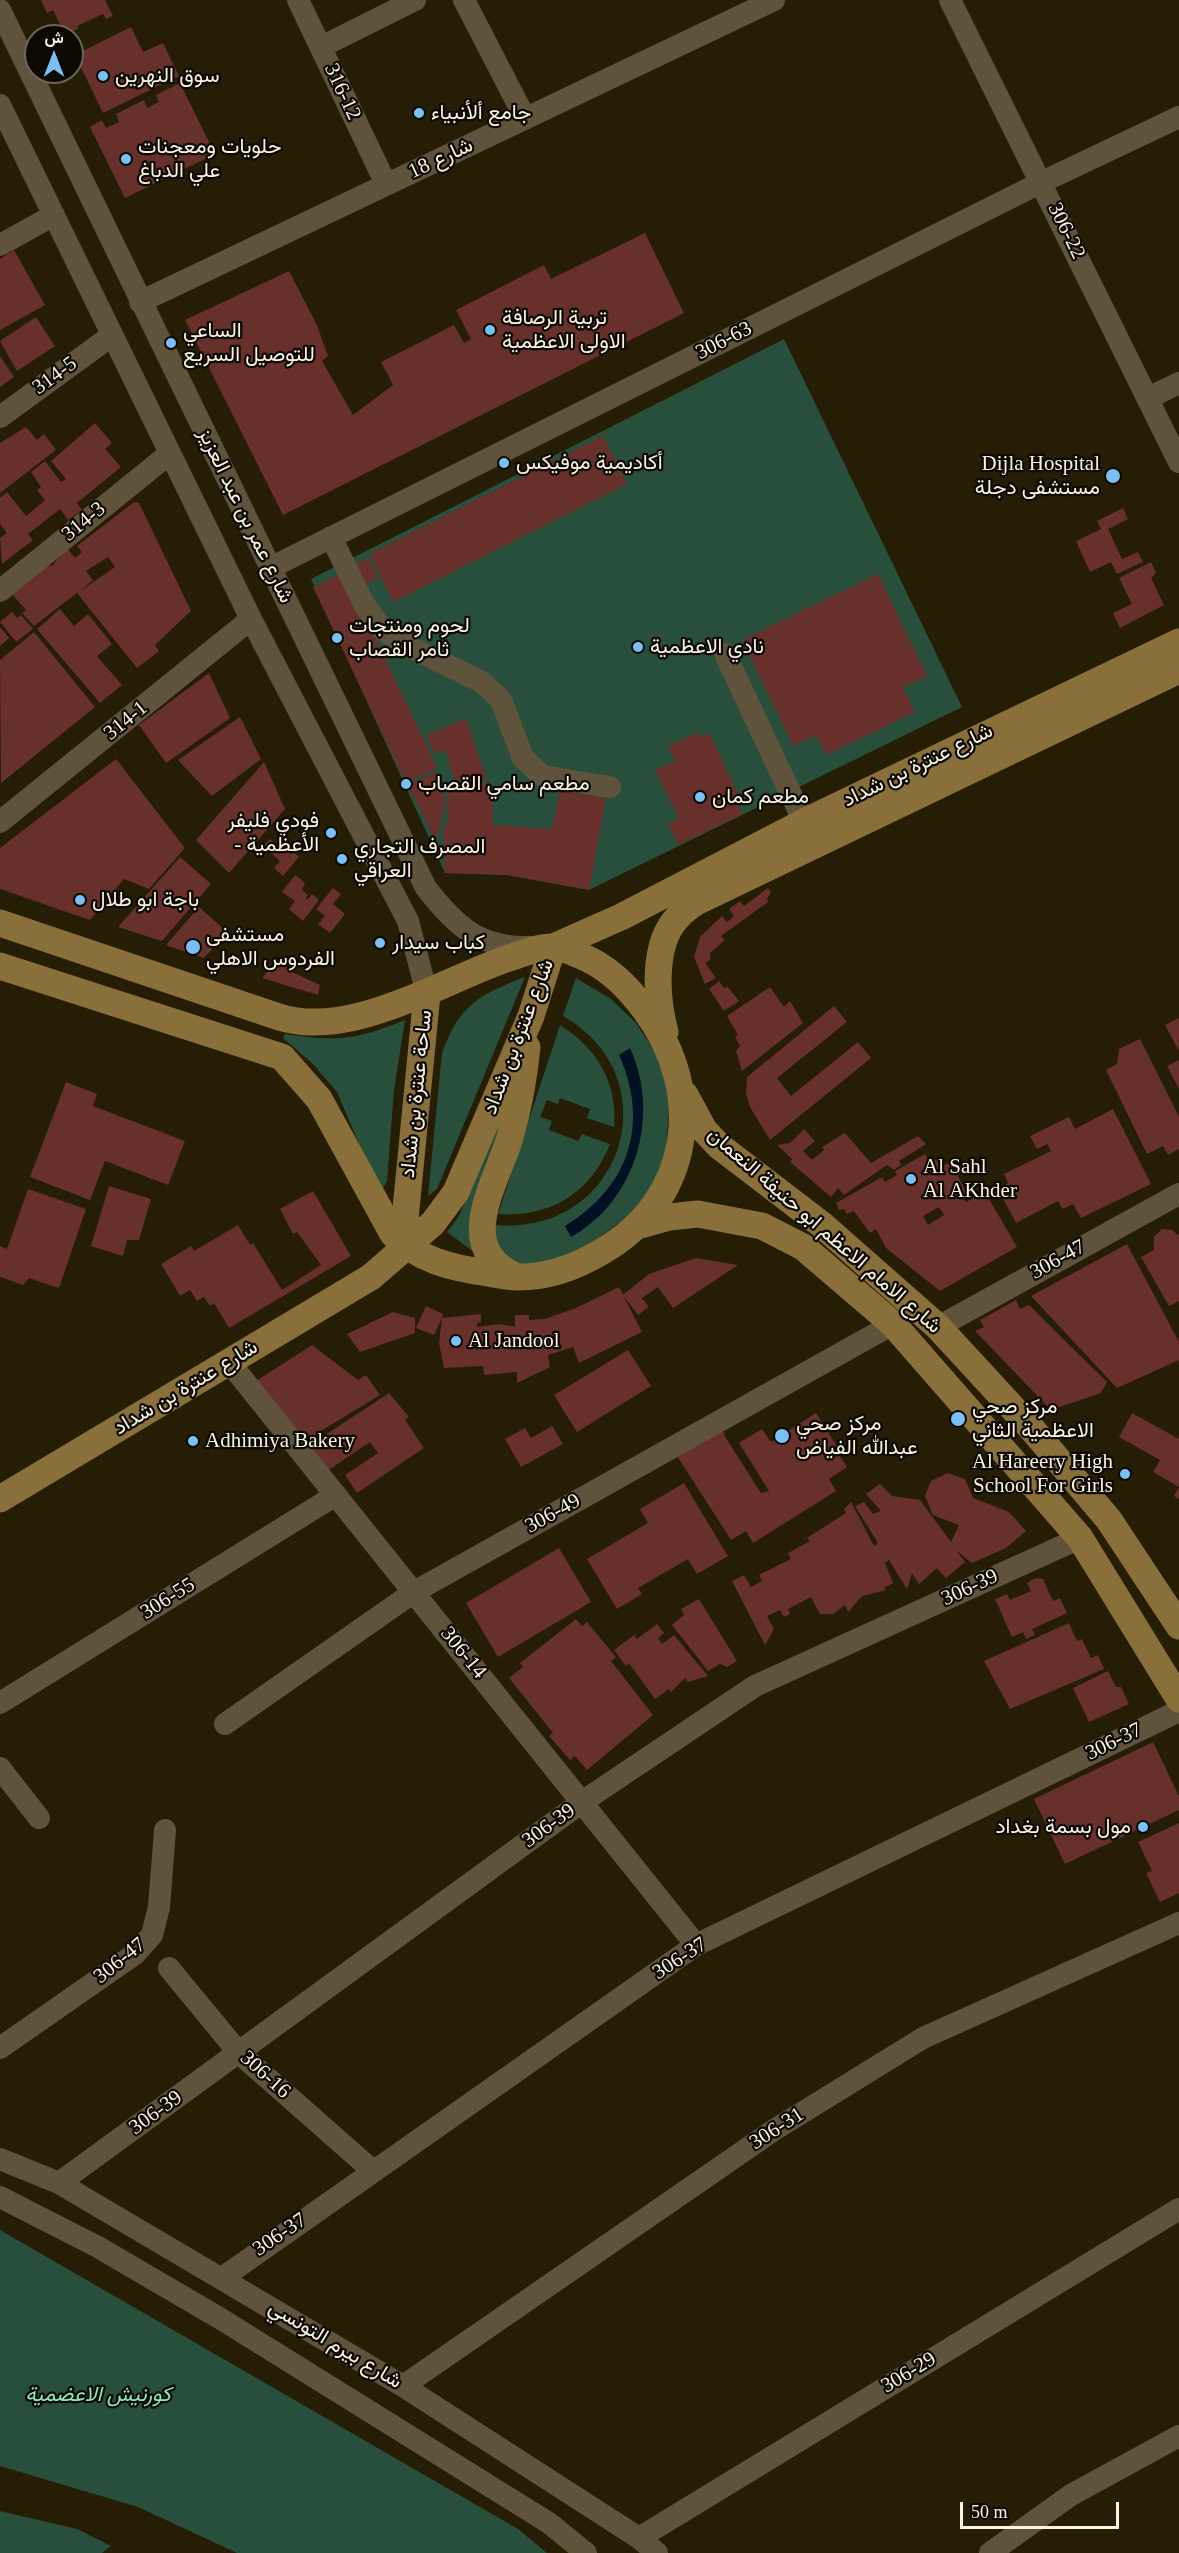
<!DOCTYPE html>
<meta charset="utf-8">
<style>
body{margin:0}
#map{position:relative;width:1179px;height:2553px;overflow:hidden;background:#261d05;font-family:"Times New Roman",Vazirmatn,serif}
canvas{display:block}
.north{position:absolute;left:24px;top:24px;width:60px;height:60px;box-sizing:border-box;background:#0c0802;border:2px solid #6b665c;border-radius:50%;rotate:0deg;font-size:16px;font-weight:700;line-height:24px;text-align:center;color:#f9f3e4}
.north::after{content:'';display:block;margin:auto;width:21px;height:27px;background:#79bff8;clip-path:polygon(50% 0,100% 100%,50% 72%,0 100%)}
.scale{position:absolute;left:960px;top:2502px;width:159px;height:27px;box-sizing:border-box;border:3px solid #f9f3e4;border-top:0;padding-left:8px;font-size:18px;line-height:21px;white-space:nowrap;color:#f9f3e4;-webkit-text-stroke:4px #0c0802;paint-order:stroke}
</style>
<div id="map">
<canvas width="1179" height="2553"></canvas>
<div class="north">ش</div>
<div class="scale">50 m</div>
</div>
<script>
const ctx = document.querySelector('canvas').getContext('2d');
ctx.lineJoin = 'round';
function paint(path, color) {
  ctx.fillStyle = color;
  ctx.fill(path, 'evenodd');
}
function strokePath(path, color, width, dash) {
  ctx.strokeStyle = color;
  ctx.lineWidth = width;
  ctx.lineCap = dash ? 'butt' : 'round';
  ctx.setLineDash(dash || []);
  ctx.stroke(path);
}
function write(font, color, halo, rows, align = 'center') {
  ctx.font = font + ' "Times New Roman",Vazirmatn,serif';
  ctx.lineWidth = 4.5;
  ctx.setLineDash([]);
  ctx.textBaseline = 'middle';
  ctx.strokeStyle = halo;
  ctx.fillStyle = color;
  for (const [text, x, y, turn = 0] of rows) {
    ctx.save();
    ctx.translate(x, y);
    ctx.rotate((+turn || 0) * Math.PI / 180);
    ctx.textAlign = isNaN(turn) ? turn : align;
    if (halo) ctx.strokeText(text, 0, 0);
    ctx.fillText(text, 0, 0);
    ctx.restore();
  }
}
paint(new Path2D(`
 M784 339 962 707 589 890 507 875 445 873 311 579Z
 M525 977 437 1189 428 1196 442 1053C460 1004 479 995 525 977Z
 M576 978 611 999 636 1023 655 1052 665 1078 669 1107 666 1153 656 1183 641 1207 565 1262 511 1267 495 1238 496 1225C622 1236 673 1079 563 1016Z
 M405 1020 394 1090 387 1181 383 1188 374 1179 337 1092 313 1064 283 1038 285 1034C336 1042 357 1040 405 1020Z
 M560 1025C597 1048 618 1083 614 1127L587 1118 590 1109 560 1098 558 1104 547 1100 540 1117 552 1121 549 1130 578 1141 582 1134 610 1144C591 1193 550 1218 498 1214Z
 M510 1091 475 1253 447 1232 459 1216Z
 M0 2230 518 2529 547 2553H237L138 2507 0 2466Z
 M0 2511 77 2529 111 2546 102 2553H0Z`), '#274f3c');
paint(new Path2D(`
 M630 1048C661 1115 636 1201 571 1237L565 1226C629 1187 650 1124 619 1055Z`), '#001123');
paint(new Path2D(`
 M41 0H105L113 16 106 19 103 14 77 26 78 29 65 35 53 10 47 13Z
 M131 27 143 52 163 43 179 76 103 113 75 55Z
 M180 83 215 154 125 198 90 127 102 120 106 128 119 122 116 114 144 100 147 108 159 102 156 95Z
 M645 233 684 313 283 515 185 320 289 271 317 325 328 356 322 361 353 415 393 385 381 362 454 325 464 343 471 339 456 310 544 265 551 279Z
 M14 250 45 305 0 330V259Z
 M36 317 55 346 17 371 0 341Z
 M0 356 14 377 0 387Z
 M95 423 112 443 105 449 121 467 77 503 82 510 68 520 60 509 28 534 33 540 2 564 0 538 7 533 0 524V498L7 492 26 516 45 500 37 490 41 487 31 472 45 461 61 482 66 479 51 461Z
 M26 427 37 440 44 434 56 450 0 493V443Z
 M603 436 627 484 393 602 369 554Z
 M134 502 139 503 191 611 155 645 159 651 137 668 77 593 34 626 22 613 26 610 11 593 48 565 52 566 67 548 75 558 82 552 77 546ZM108 557 115 567 80 591 93 580 86 571Z
 M1123 508 1128 519 1108 529 1122 559 1138 552 1143 562 1117 574 1111 562 1090 572 1076 541 1101 529 1097 521Z
 M368 558 378 578 360 588 349 568Z
 M1151 562 1156 573 1151 578 1164 605 1120 628 1113 613 1132 604 1119 578Z
 M344 572 437 768 406 783 313 587Z
 M878 574 927 676 903 687 915 712 826 755 816 735 793 746 742 640Z
 M60 609 74 626 88 614 112 644 97 656 122 685 100 703 37 629Z
 M12 612 17 618 21 615 33 629 16 642 0 622Z
 M0 627 9 638 0 646Z
 M34 632 95 707 1 783 0 660Z
 M209 673 230 718 166 763 139 725Z
 M240 717 261 759 212 796 178 760Z
 M466 718 487 781H454L446 750 435 754 426 736Z
 M698 732 700 737 709 733 742 802 739 807 742 814 678 845 668 824 679 819 655 770 675 761 668 746Z
 M116 759 185 848 149 889 124 879 90 920 0 889V848Z
 M264 762 285 809 229 873 196 840Z
 M435 772 443 789 445 805 436 841 408 785Z
 M492 783 493 825 552 829 560 790 606 798 589 890 507 875 445 873 443 825 448 824 447 784Z
 M270 839 284 852 289 847 299 857 283 876 274 868 280 861 263 846Z
 M180 857 211 884 162 941 118 927Z
 M295 875 305 883 302 890 308 895 306 898 307 900 312 894 319 900 303 921 289 909 295 901 282 892Z
 M333 888 341 894 333 904 345 914 330 933 318 924 325 916 316 909Z
 M768 888 771 893 767 899 768 902 721 936 725 940 710 953V960L705 963 716 978 705 984 694 957 700 937 722 916 727 922 734 916 729 909 740 901 744 906Z
 M199 907 227 932 204 958 166 945Z
 M278 959 292 972 320 985 318 995 262 978Z
 M719 981 724 988 728 987 739 1001 724 1011 709 989Z
 M770 987 784 1007 790 1001 803 1023 742 1071 736 1051 740 1046 735 1037 738 1035 727 1016Z
 M834 1006 847 1022 777 1078 791 1096 858 1042 871 1058 770 1140 750 1107 746 1093 747 1077Z
 M1179 1018V1051L1165 1025Z
 M1140 1039 1179 1117V1149L1168 1155 1163 1146 1147 1154 1106 1070 1117 1064 1119 1049Z
 M1179 1060V1089L1167 1066Z
 M66 1082 97 1094 93 1106 185 1141 168 1185 105 1161 90 1200 30 1177Z
 M1113 1109 1151 1184 1081 1218 1073 1204 1063 1209 1058 1201 1016 1223 999 1191 1008 1183 1004 1174 1051 1151 1047 1144 1037 1149 1030 1136 1069 1117 1075 1129Z
 M804 1129 815 1141 803 1151 812 1160 824 1150 822 1147 845 1133 871 1163 918 1136 926 1144 899 1161 901 1165 894 1170 887 1165 844 1195 838 1188 831 1197 790 1162 792 1159 777 1145 790 1143Z
 M925 1154 930 1163 941 1157 945 1165 950 1162 967 1193 962 1196 966 1202 985 1192 1017 1247 940 1291 886 1248 876 1229 870 1233 854 1211 847 1214 844 1209 839 1210 836 1203 882 1177 885 1182 897 1175 895 1171ZM939 1207 944 1215 928 1225 923 1216Z
 M109 1186 151 1199 139 1240H127L123 1256 91 1246Z
 M28 1189 86 1209 59 1288 29 1278 23 1285 0 1277V1246L7 1249Z
 M313 1191 351 1256 229 1328 214 1303 210 1306 204 1297 197 1301 190 1290 180 1296 161 1264 191 1246 194 1251 238 1225 250 1245 253 1243 282 1290 321 1265 297 1232 293 1234 280 1209Z
 M1162 1229 1172 1230 1179 1236V1301L1169 1306 1141 1257 1154 1250V1237Z
 M1127 1244 1179 1342V1360L1117 1388 1031 1296Z
 M696 1258 738 1265 673 1308 658 1287 642 1298 649 1307 638 1315 623 1295 649 1274Z
 M619 1287 642 1332 579 1363 573 1347 548 1355 550 1367 517 1383V1372L484 1375 483 1366 444 1368 439 1343 442 1318 434 1335 416 1328 426 1306 443 1314 442 1318 481 1314V1322L477 1323V1327L500 1324 515 1327V1315H529V1320L544 1319 576 1308Z
 M1016 1300 1020 1309 1029 1305 1107 1382 1101 1393 1051 1410 975 1331 984 1327 980 1320Z
 M393 1312 415 1318V1333L360 1352 347 1334Z
 M312 1345 358 1380 366 1375 380 1395 298 1445 253 1383Z
 M628 1350 651 1386 577 1432 554 1395Z
 M389 1393 409 1417 405 1420 424 1448 357 1493 345 1475 378 1453 370 1442 327 1471 310 1445Z
 M816 1413 842 1454 839 1455 847 1467 829 1479 836 1491 753 1543 746 1531 731 1540 677 1456 718 1430 725 1433 724 1435 761 1493 769 1491 739 1443 762 1429 771 1442Z
 M1132 1413 1179 1439V1499L1174 1496 1179 1487 1153 1472 1160 1460 1119 1437Z
 M552 1426 563 1444 521 1467 505 1439 525 1428 531 1438Z
 M948 1473 965 1479 973 1498 1009 1512 1026 1531 1006 1548 972 1563 956 1550 965 1562 946 1578 937 1568 919 1584 912 1573 907 1589 889 1560 885 1563 893 1583 884 1588 886 1590 862 1596 848 1612 845 1605 833 1614H820L811 1597 788 1609 790 1614 784 1617 780 1610 767 1616 774 1629 765 1645 732 1581 744 1575 751 1587 762 1581 759 1575 791 1559 788 1553 810 1541 807 1538 846 1513 844 1509 851 1502 874 1546 878 1543 855 1506 864 1502 873 1514 881 1511 866 1494 880 1484 892 1496 920 1500 951 1542 959 1525 933 1515 925 1496 931 1481Z
 M684 1483 728 1556 697 1574 688 1559 638 1588 642 1594 617 1609 587 1559 648 1523 640 1509Z
 M559 1548 591 1602 498 1657 466 1603Z
 M1036 1578 1043 1579 1053 1601 1060 1598 1067 1613 1032 1629 1035 1635 1026 1639 1023 1632 1012 1637 995 1599 1007 1594 1010 1600 1031 1591 1027 1583Z
 M699 1599 737 1661 727 1667 720 1664 708 1671 672 1625 684 1615 681 1609Z
 M576 1619 582 1626 587 1622 616 1657 611 1661 653 1715 587 1770 575 1756 570 1760 549 1736 553 1733 509 1678 523 1667 520 1663Z
 M1069 1623 1077 1641 1082 1639 1091 1658 1098 1655 1104 1669 1010 1709 984 1661Z
 M657 1624 664 1633 658 1638 662 1644 674 1635 708 1676 688 1682 685 1678 671 1692 669 1689 655 1699 629 1663 626 1666 614 1650 634 1635 637 1639Z
 M1108 1671 1116 1687H1121L1129 1704 1089 1722 1073 1688Z
 M1153 1742 1179 1796V1810L1065 1864 1034 1799Z
 M1179 1823V1893L1160 1902 1146 1873 1152 1871 1138 1842Z`), '#67302a');
strokePath(new Path2D(`
 M298 0 386 184
 M464 0 525 118
 M950 0 1179 462
 M0 10 426 888C458 928 480 949 534 947
 M321 47 415 0
 M0 105 251 619 408 921 427 994
 M0 245 54 215
 M140 302 774 0
 M1148 398 1179 383
 M0 417 111 336
 M331 537 364 604 382 629 410 647 482 682 501 700 523 758 542 776 610 787
 M270 568 1042 182 1179 117
 M0 591 169 454
 M725 654 804 822
 M0 822 251 619
 M938 1327 1179 1194
 M229 1362 696 1945
 M0 1703 336 1495
 M225 1724 414 1592 893 1324
 M0 1768 39 1818
 M169 1968 239 2053 373 2171
 M0 2048 135 1954 152 1935 159 1907 165 1830
 M0 2159 59 2183 403 2386 639 2538 657 2553
 M59 2183 582 1802 755 1686 1080 1538
 M0 2197 98 2247 221 2319 549 2523 586 2553
 M222 2278 696 1945 1179 1711
 M403 2386 774 2130 923 2038 1179 1923
 M639 2538 1179 2209
 M990 2553 1071 2495 1179 2436`), '#5f543b', 22);
strokePath(new Path2D(`
 M0 923 279 1017C351 1040 443 980 509 958 522 954 539 946 553 947 561 947 572 952 579 955 607 966 627 986 645 1010 706 1092 693 1200 601 1252 576 1267 548 1277 519 1277 509 1277 498 1275 488 1273 452 1268 418 1260 393 1234L319 1099 282 1057 0 966
 M665 1032C656 999 652 943 678 917 683 911 690 906 696 902L1179 670
 M685 1095 704 1130 719 1146 821 1224 938 1327 1032 1429 1109 1520 1179 1626
 M637 1226 669 1217 698 1214 762 1226 803 1247 893 1324 1080 1538 1179 1699
 M406 1248 405 1219 427 994
 M517 1277C451 1248 497 1183 510 1137 519 1107 524 1077 527 1047
 M0 1499 371 1277 433 1223 456 1192 531 1016 553 947 621 917 804 822 1179 642`), '#896f39', 27);
for (const [x, y, r, color] of [
 [103,76,6,"#79bff8"],
 [419,113,6,"#79bff8"],
 [126,159,6,"#79bff8"],
 [490,330,6,"#79bff8"],
 [171,343,6,"#79bff8"],
 [504,463,6,"#79bff8"],
 [1113,476,8,"#79bff8"],
 [337,638,6,"#79bff8"],
 [638,647,6,"#79bff8"],
 [406,784,6,"#79bff8"],
 [700,797,6,"#79bff8"],
 [331,833,6,"#79bff8"],
 [342,859,6,"#79bff8"],
 [80,900,6,"#79bff8"],
 [380,943,6,"#79bff8"],
 [193,947,8,"#79bff8"],
 [911,1179,6,"#79bff8"],
 [456,1341,6,"#79bff8"],
 [958,1419,8,"#79bff8"],
 [782,1436,8,"#79bff8"],
 [193,1441,6,"#79bff8"],
 [1125,1474,6,"#79bff8"],
 [1143,1827,6,"#79bff8"]
]) {
  const dot = new Path2D();
  dot.arc(x, y, r, 0, 2 * Math.PI);
  ctx.fillStyle = color;
  ctx.fill(dot);
  strokePath(dot, '#0c0802', 2);
}
write('21px', '#f9f3e4', '#0c0802', [
 ["سوق النهرين",115,76],
 ["جامع ألأنبياء",431,113],
 ["حلويات ومعجنات",138,147],
 ["علي الدباغ",138,171],
 ["تربية الرصافة",502,318],
 ["الاولى الاعظمية",502,342],
 ["الساعي",183,331],
 ["للتوصيل السريع",183,355],
 ["أكاديمية موفيكس",516,463],
 ["Dijla Hospital",1100,464,"right"],
 ["مستشفى دجلة",1100,488,"right"],
 ["لحوم ومنتجات",349,626],
 ["ثامر القصاب",349,650],
 ["نادي الاعظمية",650,647],
 ["مطعم سامي القصاب",418,784],
 ["مطعم كمان",712,797],
 ["فودي فليفر",319,821,"right"],
 ["- الأعظمية",319,845,"right"],
 ["المصرف التجاري",354,847],
 ["العراقي",354,871],
 ["باجة ابو طلال",92,900],
 ["مستشفى",206,935],
 ["الفردوس الاهلي",206,959],
 ["كباب سيدار",392,943],
 ["Al Sahl",923,1167],
 ["Al AKhder",923,1191],
 ["Al Jandool",468,1341],
 ["مركز صحي",972,1407],
 ["الاعظمية الثاني",972,1431],
 ["مركز صحي",796,1424],
 ["عبدالله الفياض",796,1448],
 ["Adhimiya Bakery",205,1441],
 ["Al Hareery High",1113,1462,"right"],
 ["School For Girls",1113,1486,"right"],
 ["مول بسمة بغداد",1131,1827,"right"]
], 'left');
write('21px', '#f9f3e4', '#0c0802', [
 ["316-12",342,92,65],
 ["شارع 18",441,159,-25],
 ["306-22",1066,231,64],
 ["306-63",724,341,-27],
 ["314-5",55,376,-36],
 ["شارع عمر بن عبد العزيز",245,516,64],
 ["314-3",84,522,-39],
 ["314-1",126,721,-39],
 ["شارع عنترة بن شداد",918,766,-26],
 ["شارع عنترة بن شداد",519,1037,-69],
 ["ساحة عنترة بن شداد",417,1094,-84],
 ["شارع الامام الاعظم ابو حنيفة النعمان",824,1231,41],
 ["306-47",1058,1260,-29],
 ["شارع عنترة بن شداد",186,1388,-31],
 ["306-49",553,1514,-29],
 ["306-39",970,1588,-25],
 ["306-55",168,1599,-32],
 ["306-14",463,1653,51],
 ["306-37",1114,1742,-26],
 ["306-39",549,1826,-36],
 ["306-37",680,1959,-33],
 ["306-47",120,1961,-39],
 ["306-16",265,2075,42],
 ["306-39",156,2113,-36],
 ["306-31",777,2129,-33],
 ["306-37",280,2235,-34],
 ["شارع بيرم التونسي",335,2345,31],
 ["306-29",909,2373,-31]
]);
write('italic 21px', '#8be8bb', '#0c0802', [
 ["كورنيش الاعضمية",98,2395]
]);
</script>
